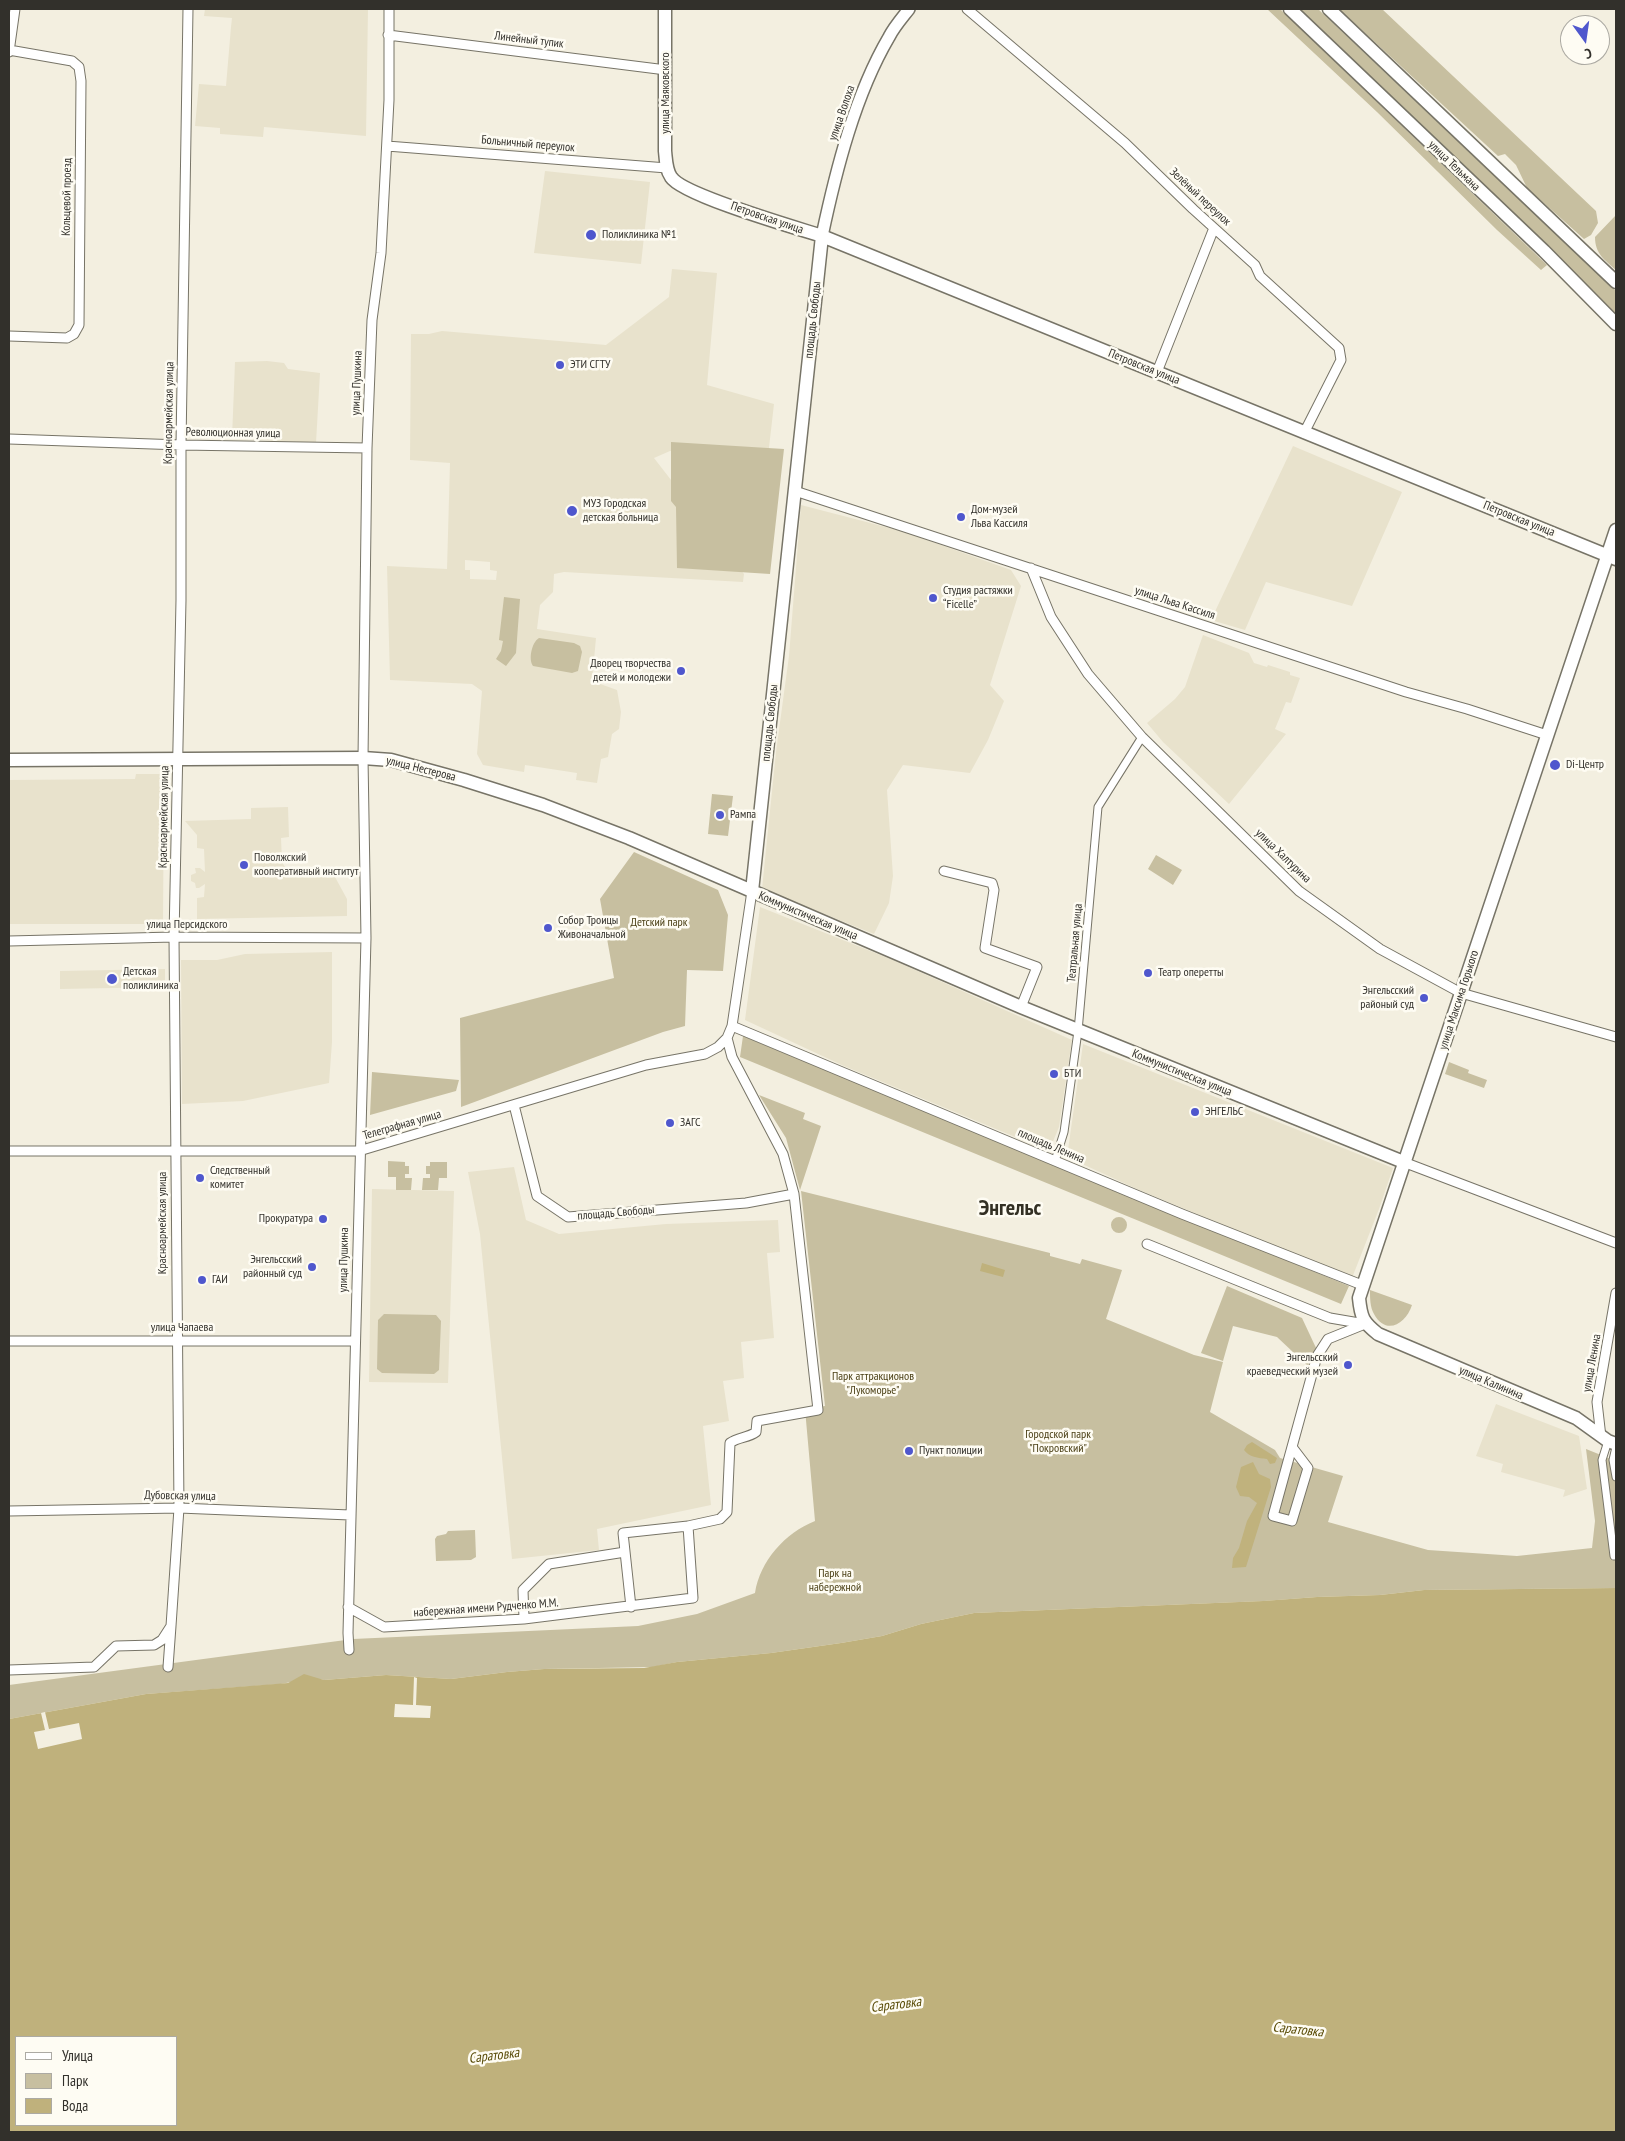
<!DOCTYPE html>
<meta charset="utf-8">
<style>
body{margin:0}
#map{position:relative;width:1625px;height:2141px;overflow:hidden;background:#f3efe0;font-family:"PT Sans Narrow",sans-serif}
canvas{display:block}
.frame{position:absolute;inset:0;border:10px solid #32302b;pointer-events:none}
.legend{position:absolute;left:15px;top:2036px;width:162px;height:90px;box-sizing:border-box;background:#fefcf3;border:1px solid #acaaa3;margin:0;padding:6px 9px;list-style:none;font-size:15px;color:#32302b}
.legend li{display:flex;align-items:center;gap:10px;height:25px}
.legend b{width:25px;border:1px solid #acaaa3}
.north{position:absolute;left:1560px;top:15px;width:50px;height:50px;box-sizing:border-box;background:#fefcf3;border:1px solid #acaaa3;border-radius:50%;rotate:166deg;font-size:14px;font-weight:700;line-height:20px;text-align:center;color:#32302b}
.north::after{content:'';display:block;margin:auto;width:18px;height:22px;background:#4f57cd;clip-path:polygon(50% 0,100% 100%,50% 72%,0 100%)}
</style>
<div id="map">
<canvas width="1625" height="2141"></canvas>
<div class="frame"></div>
<ul class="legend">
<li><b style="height:6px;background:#fff"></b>Улица</li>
<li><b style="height:14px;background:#c7bfa0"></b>Парк</li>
<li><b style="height:14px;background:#bfb17c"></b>Вода</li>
</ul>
<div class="north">С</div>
</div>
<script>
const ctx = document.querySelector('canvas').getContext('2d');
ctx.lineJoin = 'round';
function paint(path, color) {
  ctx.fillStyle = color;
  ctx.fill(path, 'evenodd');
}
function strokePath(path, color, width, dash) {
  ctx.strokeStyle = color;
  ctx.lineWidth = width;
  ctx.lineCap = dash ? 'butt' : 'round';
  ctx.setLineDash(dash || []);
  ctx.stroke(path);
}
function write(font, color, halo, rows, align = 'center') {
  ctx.font = font + ' "PT Sans Narrow",sans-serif';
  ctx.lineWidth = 5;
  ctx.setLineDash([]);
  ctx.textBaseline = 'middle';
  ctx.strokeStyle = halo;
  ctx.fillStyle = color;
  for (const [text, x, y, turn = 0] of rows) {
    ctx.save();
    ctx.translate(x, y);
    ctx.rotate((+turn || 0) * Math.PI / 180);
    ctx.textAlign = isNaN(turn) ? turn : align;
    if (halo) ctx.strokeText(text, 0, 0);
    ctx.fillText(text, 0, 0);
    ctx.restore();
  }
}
paint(new Path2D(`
 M205 9H368L366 136 264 127 263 137 220 134V128L195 126 199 84 226 86 231 27 232 18 204 16Z
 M545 171 650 182 641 264 534 253Z
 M672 269 717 273 707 385 774 404 768 456 670 451 654 458 744 574 743 582 564 572 554 574 553 592 540 605 537 629 596 638 592 681 617 690 621 712 619 729 612 734 608 757 601 759 597 783 576 780 577 773 525 765 524 772 483 765 477 754 482 691 472 684 390 680 387 566 447 569 450 463 410 460 411 334H429L442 331 606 345 669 297ZM465 560 490 562V570L497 571 496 580 470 579V570H465Z
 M267 361 284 363 288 369 320 373 316 443 232 438 235 362Z
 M1293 446 1402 492 1352 606 1266 582 1245 630 1211 620Z
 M801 505 905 532 1011 570 1021 586 990 685 1004 701 988 740 970 773 903 765 887 790 893 876 889 903 874 934 762 889 776 752 789 656Z
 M1203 635 1249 653 1254 663 1267 667 1268 665 1290 672V675L1300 678 1291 703 1286 702 1275 729 1286 734 1229 804 1163 742 1147 723 1175 699 1185 687Z
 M136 774H164L163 924H9V780L135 779Z
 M288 807 289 837 281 838 282 862 286 869V876L335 877 347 899V916L197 919V898L204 897 205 884 199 888H196L195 883 191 881V875L196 873 195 868H200L205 872 204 849 197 848V835L185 821 251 819V808Z
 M760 907 893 960 1072 1040 1059 1127 1049 1151 844 1066 745 1020Z
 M332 952V1042L329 1083 243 1101 182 1104 181 960H217L245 954Z
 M165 969V987L60 989V971Z
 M1083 1044 1393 1168 1379 1209 1352 1278 1139 1190 1067 1157Z
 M514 1167 526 1220 559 1234 666 1224 778 1220 780 1252 767 1253 774 1338 741 1342 744 1378 723 1381 729 1421 703 1426 711 1505 597 1529 599 1550 512 1559 480 1234 468 1172Z
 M372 1189 454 1191 448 1383 369 1382Z
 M1496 1404 1579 1436 1587 1489 1563 1497 1565 1490 1501 1472 1503 1464 1476 1456Z`), '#e8e2cc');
paint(new Path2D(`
 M1267 9H1280L1547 265 1541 270 1497 230 1377 112Z
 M1297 9H1318L1616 291V314Z
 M1339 9H1382L1596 211 1598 223 1591 235 1584 239 1527 188 1516 165 1505 154 1498 156Z
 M1616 215V270C1605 260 1595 254 1595 237Z
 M671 442 784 449 770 574 677 568 676 507 671 501Z
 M504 597 520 599 516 653 506 666 496 659 501 651 503 641 499 640Z
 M539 638 574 643 580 646 582 652 578 671 572 673 533 666C528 659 532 642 539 638Z
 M712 794 733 796 728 836 708 834Z
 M634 852 718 890 728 915 723 971 687 970 685 1026 663 1032 461 1107 460 1018 614 978 600 899Z
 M1156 855 1182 870 1173 885 1148 869Z
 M743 1036 1349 1286 1341 1304 740 1057Z
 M1449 1062 1469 1070 1468 1073 1487 1080 1484 1088 1445 1074Z
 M372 1072 459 1080 456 1091 370 1115Z
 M759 1095 805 1113 803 1119 821 1126 800 1190 786 1138Z
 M388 1161 405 1162V1166H409V1174H405V1178H412L411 1190H396V1177H388Z
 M430 1162H447V1178H439L438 1190H422L423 1178H430V1174H426V1166H430Z
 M801 1191 1050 1253V1256L1080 1264 1082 1259 1122 1270 1106 1319 1194 1355 1223 1362 1210 1412 1275 1450 1280 1458 1343 1476 1328 1522 1428 1550 1517 1556 1592 1548 1595 1521 1586 1449 1616 1461V1588L1424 1590 1380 1595 1317 1597 1264 1601 974 1613 921 1624 882 1636 841 1643 771 1653 677 1662 653 1667 544 1669 507 1672 451 1679 386 1675 324 1680 311 1678 281 1684 146 1694 9 1719V1685L353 1639 638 1626 697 1614 755 1593C760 1561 785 1533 815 1521L805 1409 825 1406Z
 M1111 1225a8 8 0 1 1 16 0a8 8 0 1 1-16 0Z
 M1227 1286 1302 1318 1317 1350 1311 1369 1277 1337 1233 1326 1223 1361 1201 1353Z
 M1370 1290 1412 1305C1406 1324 1386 1336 1374 1314 1370 1307 1370 1298 1370 1290Z
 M384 1314 436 1315 441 1321 439 1370 434 1374 382 1373 377 1369 378 1320Z
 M475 1530 476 1557 471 1560 436 1561 435 1539 437 1536 446 1534 448 1531Z`), '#c7bfa0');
paint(new Path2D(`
 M1252 1442 1277 1458 1275 1463 1270 1464 1267 1459C1258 1458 1249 1457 1244 1450L1247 1445Z
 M1253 1462 1259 1474 1270 1479 1271 1487 1246 1567 1232 1568 1233 1558 1239 1548 1247 1521 1257 1503 1249 1497 1240 1496 1236 1487 1241 1467Z`), '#c0b27d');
paint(new Path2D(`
 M982 1263 1005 1270 1003 1277 980 1271Z
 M1616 1588V2132H9V1719L146 1694 288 1683 304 1674 324 1680 386 1675 451 1679 507 1672 544 1669 644 1668 677 1662 771 1653 841 1643 882 1636 921 1624 974 1613 1263 1601 1317 1597 1380 1595 1424 1590ZM16 2037H176V2125H16Z`), '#bfb17c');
paint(new Path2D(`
 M414 1677 417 1678 416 1705 431 1706 430 1718 394 1717 395 1704 413 1705Z
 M45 1712 49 1729 79 1723 82 1739 38 1749 34 1732 45 1730 41 1713Z`), '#f3efe0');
const pedestrian = new Path2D(`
 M1055 1161 1064 1132 1078 1031 1098 807 1142 737
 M1608 1441 1602 1460 1614 1556
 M1616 1447 1613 1460 1616 1477`);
const minor = new Path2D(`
 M967 9 1125 143 1193 209 1255 265 1260 276 1339 348 1341 360 1304 433
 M388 35 666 70
 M9 50 72 61 79 67 81 81 79 325 74 334 67 338 9 336
 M9 52 15 9
 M387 146 667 168
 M1157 372 1214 228
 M9 439 181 445 367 448
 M795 491 1406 692 1467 709 1547 735
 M1031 568 1051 617 1088 674 1142 737 1299 891 1380 949 1461 993 1616 1037
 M944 871 992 883 994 890 985 948 1037 967 1021 1007
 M9 941 174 937 366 938
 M732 1026 1182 1214 1362 1285
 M514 1105 537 1196 568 1217 746 1203 794 1194
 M9 1151H359L646 1065 705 1054 718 1047 727 1038
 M1406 1163 1616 1243
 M1147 1244 1330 1318 1365 1324
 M9 1341H355
 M1601 1437 1597 1402 1616 1293
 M1292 1447 1308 1468 1292 1521 1273 1516 1317 1356 1328 1339 1365 1324
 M9 1511 179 1508 350 1515
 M348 1607 384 1627 524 1619 693 1598 688 1526 720 1519 727 1512 730 1443C738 1437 748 1438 756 1432L757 1421 818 1410 794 1194 783 1154 732 1057 727 1038 732 1026 752 891
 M631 1607 623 1533 688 1526
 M524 1619 523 1590 549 1564 625 1552
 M171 1626 179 1508 174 937 181 600V445L188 9
 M349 1650 348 1633 366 938 363 758 367 448 372 320 381 253 389 100V9
 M9 1670 94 1667 116 1646 154 1645 162 1640 171 1626 168 1667`);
const tertiary = new Path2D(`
 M822 236C836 170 855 95 889 37 894 27 902 18 909 9`);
const secondary = new Path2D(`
 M665 9V151C666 160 666 170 671 177 682 195 797 228 822 236L1616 559
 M1290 9 1544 251 1616 324
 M1329 9 1616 282
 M1616 530 1359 1298C1361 1318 1363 1322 1378 1334L1576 1418 1608 1441 1616 1444
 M9 760 363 758 391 760 464 780 543 805 629 838 1021 1007 1406 1163
 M752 891 822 236`);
strokePath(pedestrian, '#777467', 9);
strokePath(minor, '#777467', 11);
strokePath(tertiary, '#777467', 14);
strokePath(secondary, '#777467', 15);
strokePath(pedestrian, '#fff', 7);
strokePath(minor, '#fff', 9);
strokePath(tertiary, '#fff', 11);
strokePath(secondary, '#fff', 12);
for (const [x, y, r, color] of [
 [591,235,6,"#4f57cd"],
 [560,365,5,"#4f57cd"],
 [572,511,6,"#4f57cd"],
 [961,517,5,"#4f57cd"],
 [933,598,5,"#4f57cd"],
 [681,671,5,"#4f57cd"],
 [1555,765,6,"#4f57cd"],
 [720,815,5,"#4f57cd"],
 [244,865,5,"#4f57cd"],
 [548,928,5,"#4f57cd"],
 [1148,973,5,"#4f57cd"],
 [112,979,6,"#4f57cd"],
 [1424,998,5,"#4f57cd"],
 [1054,1074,5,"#4f57cd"],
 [1195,1112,5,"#4f57cd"],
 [670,1123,5,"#4f57cd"],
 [200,1178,5,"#4f57cd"],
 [323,1219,5,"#4f57cd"],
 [312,1267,5,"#4f57cd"],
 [202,1280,5,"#4f57cd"],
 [1348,1365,5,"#4f57cd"],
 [909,1451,5,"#4f57cd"]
]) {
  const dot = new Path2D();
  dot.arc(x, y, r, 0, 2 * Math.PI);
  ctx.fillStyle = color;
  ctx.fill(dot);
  strokePath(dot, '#fefcf3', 2);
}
write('12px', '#32302b', '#fefcf3', [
 ["Линейный тупик",529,40,7],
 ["улица Маяковского",666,93,-90],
 ["улица Волоха",842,113,-71],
 ["Больничный переулок",528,144,5],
 ["улица Тельмана",1454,166,44],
 ["Кольцевой проезд",67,197,-89],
 ["Зелёный переулок",1200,197,43],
 ["Петровская улица",767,218,19],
 ["площадь Свободы",813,320,-84],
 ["Петровская улица",1144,367,22],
 ["улица Пушкина",357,383,-88],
 ["Красноармейская улица",169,413,-89],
 ["Революционная улица",233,433,1],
 ["Петровская улица",1519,519,22],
 ["улица Льва Кассиля",1175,603,18],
 ["площадь Свободы",770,723,-84],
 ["улица Нестерова",421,769,14],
 ["Красноармейская улица",164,817,-89],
 ["улица Халтурина",1283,856,44],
 ["Коммунистическая улица",808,916,23],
 ["улица Персидского",187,925],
 ["Театральная улица",1075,943,-85],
 ["улица Максима Горького",1459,1000,-72],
 ["Коммунистическая улица",1182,1073,22],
 ["Телеграфная улица",402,1125,-16],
 ["площадь Ленина",1051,1146,23],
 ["площадь Свободы",616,1213,-5],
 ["Красноармейская улица",163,1223,-90],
 ["улица Пушкина",344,1260,-89],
 ["улица Чапаева",182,1328],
 ["улица Ленина",1592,1363,-80],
 ["улица Калинина",1491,1383,23],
 ["Дубовская улица",180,1496,1],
 ["набережная имени Рудченко М.М.",486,1608,-4]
]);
write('12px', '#32302b', '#fefcf3', [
 ["Поликлиника №1",602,235],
 ["ЭТИ СГТУ",570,365],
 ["МУЗ Городская",583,504],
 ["детская больница",583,518],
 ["Дом-музей",971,510],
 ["Льва Кассиля",971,524],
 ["Студия растяжки",943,591],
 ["“Ficelle”",943,605],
 ["Дворец творчества",671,664,"right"],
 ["детей и молодежи",671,678,"right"],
 ["Di-Центр",1566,765],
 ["Рампа",730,815],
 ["Поволжский",254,858],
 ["кооперативный институт",254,872],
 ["Собор Троицы",558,921],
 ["Живоначальной",558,935],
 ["Детская",123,972],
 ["поликлиника",123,986],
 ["Театр оперетты",1158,973],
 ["Энгельсский",1414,991,"right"],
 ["районый суд",1414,1005,"right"],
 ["БТИ",1064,1074],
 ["ЭНГЕЛЬС",1205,1112],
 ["ЗАГС",680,1123],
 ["Следственный",210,1171],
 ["комитет",210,1185],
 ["Прокуратура",313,1219,"right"],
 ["Энгельсский",302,1260,"right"],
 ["районный суд",302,1274,"right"],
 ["ГАИ",212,1280],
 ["Энгельсский",1338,1358,"right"],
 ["краеведческий музей",1338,1372,"right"],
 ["Пункт полиции",919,1451]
], 'left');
write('12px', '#4c4117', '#fefcf3', [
 ["Детский парк",659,923],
 ["Парк аттракционов",873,1377],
 ["\"Лукоморье\"",873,1391],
 ["Городской парк",1058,1435],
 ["\"Покровский\"",1058,1449],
 ["Парк на",835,1574],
 ["набережной",835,1588]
]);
write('italic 14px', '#584a05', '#fefcf3', [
 ["Саратовка",896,2005,-7],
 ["Саратовка",1298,2030,6],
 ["Саратовка",494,2056,-7]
]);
write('bold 22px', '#333024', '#fefcf3', [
 ["Энгельс",1010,1209]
]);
</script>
